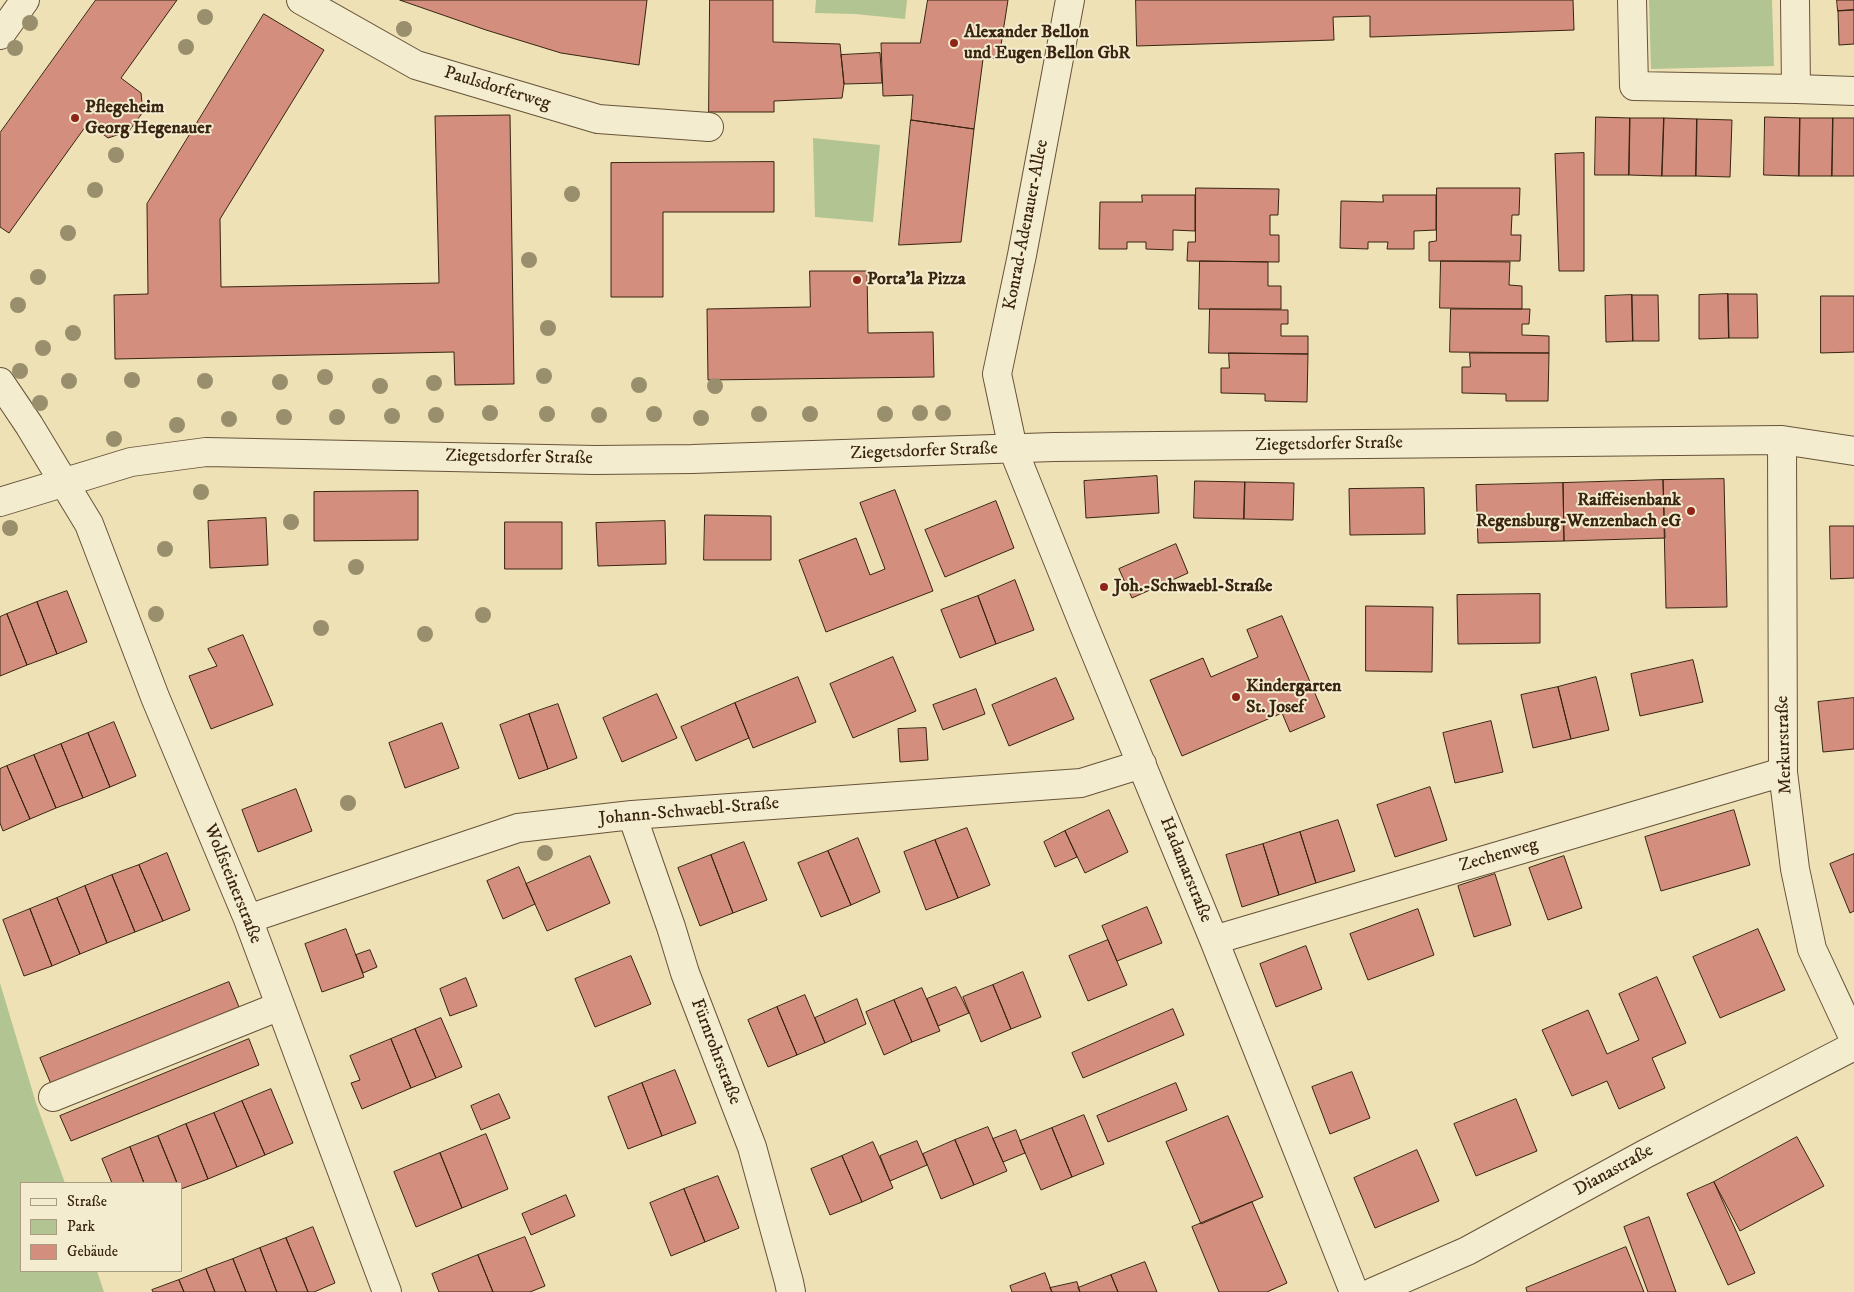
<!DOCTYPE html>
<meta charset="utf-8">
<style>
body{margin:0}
#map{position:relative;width:1854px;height:1292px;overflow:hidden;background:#eee1b5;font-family:"IM FELL DW Pica",serif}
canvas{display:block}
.legend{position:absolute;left:20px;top:1182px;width:162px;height:90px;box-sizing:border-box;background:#f4eccf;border:1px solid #a99c83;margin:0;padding:6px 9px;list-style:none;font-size:15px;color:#382410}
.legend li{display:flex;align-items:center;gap:10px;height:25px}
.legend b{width:25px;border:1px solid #a99c83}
</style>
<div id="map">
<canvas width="1854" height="1292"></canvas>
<ul class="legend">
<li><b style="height:6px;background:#f4eccf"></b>Straße</li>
<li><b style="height:14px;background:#b2c492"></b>Park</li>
<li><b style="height:14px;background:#d38e7e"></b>Gebäude</li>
</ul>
</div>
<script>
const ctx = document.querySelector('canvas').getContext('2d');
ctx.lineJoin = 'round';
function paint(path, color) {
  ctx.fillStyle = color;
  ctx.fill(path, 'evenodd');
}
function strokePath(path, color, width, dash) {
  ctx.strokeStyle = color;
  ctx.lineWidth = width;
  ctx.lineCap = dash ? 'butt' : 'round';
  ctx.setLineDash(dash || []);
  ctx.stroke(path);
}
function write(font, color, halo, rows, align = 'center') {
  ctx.font = font + ' "IM FELL DW Pica",serif';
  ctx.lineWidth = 4;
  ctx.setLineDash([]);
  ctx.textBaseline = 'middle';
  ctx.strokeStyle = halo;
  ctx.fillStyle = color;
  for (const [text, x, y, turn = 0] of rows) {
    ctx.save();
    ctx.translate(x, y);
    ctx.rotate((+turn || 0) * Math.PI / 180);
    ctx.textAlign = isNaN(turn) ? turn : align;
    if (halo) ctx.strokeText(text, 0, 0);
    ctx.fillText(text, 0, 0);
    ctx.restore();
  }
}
paint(new Path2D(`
 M816 0H907L905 19 855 14 815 13Z
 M1649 0H1772L1774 66 1651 69Z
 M813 138 880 145 873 222 815 217Z
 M0 983 36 1103 65 1183H21V1271H97L104 1292H0Z`), '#b2c492');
const building = new Path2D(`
 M96 0H177L121 78 141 93 143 112 129 131 108 138 88 123 9 233 0 227V133Z
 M400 0H647L639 65 561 53 486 30Z
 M710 0H773V42L840 44 844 84 842 98 774 101V112H709Z
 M928 0H1008L999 58 983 59 974 129 911 120 913 95 883 96 881 43H920Z
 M1136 0H1573L1574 30 1370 37V16L1333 17 1334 40 1137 46Z
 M1837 0H1854V10L1838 11Z
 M1854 10V44L1839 45 1838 11Z
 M264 14 324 50 220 219 221 287 439 283 435 116 510 115 514 384 455 385 454 352 115 359 114 295 148 294 147 204Z
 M880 53 882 83 844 84 841 55Z
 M1596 117 1630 118 1629 175H1595Z
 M1765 117 1800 118 1799 176 1764 175Z
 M1630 118H1664L1662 176 1629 175Z
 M1664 118 1697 119 1696 176H1662Z
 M1800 118H1833L1832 176H1799Z
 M1833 118H1854V176H1832Z
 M1697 119 1732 120 1730 177 1696 176Z
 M911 120 974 129 961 242 899 245Z
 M1584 153V271H1559L1555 154Z
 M774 162V212H663V297H611V163Z
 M1196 188 1279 189 1278 215H1270V235H1279V262L1187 261 1188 242H1195Z
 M1437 188H1520L1519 215H1512L1511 235H1521L1520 261H1429V242L1436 241Z
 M1142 195H1195V231L1173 230V250L1146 249V242H1127V249H1099L1100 202H1142Z
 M1383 195H1436V230L1414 231V249H1387L1388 242H1368V249L1340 248 1341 201 1383 202Z
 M1200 261 1268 262V286H1281V309H1199Z
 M1441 261 1510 262 1509 285 1522 286V309L1440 308Z
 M810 271H867L868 333 933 332 934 377 708 380 707 309 810 307Z
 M1728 294 1729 338 1699 339V295Z
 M1728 294H1757L1758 338H1729Z
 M1632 295H1658L1659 341H1633Z
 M1632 295 1633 341 1606 342 1605 296Z
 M1821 296H1854V352L1821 353Z
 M1210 309 1288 310V324H1281V336H1308V354L1209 353Z
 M1451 309H1530L1529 324H1522V335L1549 336V353L1450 352Z
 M1229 353 1308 354 1307 402 1265 401V394L1221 393V368H1229Z
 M1470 353H1549L1548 401H1506V394L1462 393V367H1470Z
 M1157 476 1159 513 1086 518 1084 481Z
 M1724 479 1727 607 1666 608 1663 480Z
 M1663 480 1665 538 1564 541 1563 483Z
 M1195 481 1245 482 1244 519 1194 518Z
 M1245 482 1294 483 1293 520 1244 519Z
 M1563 483 1564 541 1478 543 1476 485Z
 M1424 488 1425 534 1350 535 1349 489Z
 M895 490 933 591 826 632 799 560 856 538 870 575 885 569 860 503Z
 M418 491V540L314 541V492Z
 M996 501 1014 548 945 577 925 530Z
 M705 515 771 516V560H704Z
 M266 518 268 565 210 568 208 521Z
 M665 521 666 564 598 566 596 523Z
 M505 522H562V569H505Z
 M1830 526H1854V578L1831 579Z
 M1176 544 1188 573 1132 598 1119 569Z
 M1015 580 1034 630 996 644 978 596Z
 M67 591 87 642 57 654 37 602Z
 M1540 594V643L1458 644 1457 595Z
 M978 596 996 644 960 658 941 610Z
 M37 602 57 654 27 665 7 614Z
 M1366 606 1433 607 1432 672 1366 671Z
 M7 614 27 665 0 676V617Z
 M1282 616 1325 717 1290 732 1282 713 1182 756 1150 680 1203 658 1211 677 1258 657 1247 630Z
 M243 635 273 705 211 729 189 676 217 666 208 649Z
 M893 657 916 711 853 738 830 684Z
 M1693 660 1703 702 1640 716 1631 674Z
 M798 677 816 722 753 748 735 703Z
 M1596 677 1609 730 1571 739 1558 687Z
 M1056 678 1074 719 1009 746 992 705Z
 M1558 687 1571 739 1533 748 1521 695Z
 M976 689 985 714 943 730 933 705Z
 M657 694 677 738 622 762 603 718Z
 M1854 698V749L1823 752 1818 702Z
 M735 703 749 738 696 761 681 727Z
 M558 704 577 758 548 769 529 714Z
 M529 714 548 769 519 779 500 725Z
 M1491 721 1503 772 1455 783 1443 733Z
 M114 722 136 776 110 787 88 733Z
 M442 723 459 768 405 788 389 743Z
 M926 728 928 760 900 762 898 729Z
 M88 733 110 787 83 798 61 744Z
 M61 744 83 798 56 808 34 755Z
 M34 755 56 808 30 819 7 766Z
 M7 766 30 819 3 831 0 823V769Z
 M1430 787 1447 840 1395 857 1377 805Z
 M296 789 312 831 258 852 242 810Z
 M1109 810 1128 852 1085 873 1065 831Z
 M1734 810 1750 865 1661 891 1645 837Z
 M1338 820 1355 871 1316 883 1300 832Z
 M967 828 990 885 958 898 935 840Z
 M1065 831 1077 857 1055 867 1044 842Z
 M1300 832 1316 883 1279 895 1263 844Z
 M858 838 880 892 851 905 828 851Z
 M935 840 958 898 926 910 904 852Z
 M744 842 767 900 733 913 711 855Z
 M1263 844 1279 895 1242 907 1226 855Z
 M828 851 851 905 821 917 798 863Z
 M167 853 190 910 163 921 139 865Z
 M1854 854V911L1850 913 1830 864Z
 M711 855 733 913 700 926 678 868Z
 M590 856 610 903 547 931 526 884Z
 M1564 856 1582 908 1548 920 1529 868Z
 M139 865 163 921 135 932 112 875Z
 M519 867 535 904 503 919 487 881Z
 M1495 874 1511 925 1474 937 1458 886Z
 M112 875 135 932 107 943 85 886Z
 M85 886 107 943 80 954 57 898Z
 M57 898 80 954 52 966 30 909Z
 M1147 907 1162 943 1117 961 1102 926Z
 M30 909 52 966 24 976 3 920Z
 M1418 909 1434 955 1368 980 1350 934Z
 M346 929 364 977 322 992 305 944Z
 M1758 929 1785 990 1720 1018 1693 957Z
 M1108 940 1127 985 1088 1001 1069 956Z
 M1306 946 1322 989 1276 1007 1260 964Z
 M370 950 377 967 363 973 356 955Z
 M631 956 651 1004 595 1027 575 979Z
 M1023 972 1041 1017 1011 1029 993 985Z
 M1657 977 1686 1043 1652 1058 1665 1088 1619 1109 1607 1081 1572 1096 1542 1030 1588 1010 1607 1054 1639 1040 1619 994Z
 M466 978 477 1006 450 1016 440 989Z
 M229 982 239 1007 51 1084 40 1058Z
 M993 985 1011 1029 981 1042 963 997Z
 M956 987 969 1013 938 1026 927 999Z
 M922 988 940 1031 912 1042 894 1000Z
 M805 995 825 1043 797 1055 777 1007Z
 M857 999 866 1024 825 1043 815 1018Z
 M894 1000 912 1042 884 1055 866 1012Z
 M777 1007 797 1055 768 1067 748 1020Z
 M1173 1009 1184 1035 1083 1078 1072 1053Z
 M441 1018 462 1067 436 1078 415 1029Z
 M415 1029 436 1078 411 1088 391 1039Z
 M249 1039 259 1065 71 1141 60 1116Z
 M391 1039 411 1088 362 1109 351 1083 360 1080 350 1056Z
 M675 1070 696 1123 662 1136 642 1083Z
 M1352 1072 1370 1118 1330 1134 1312 1087Z
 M642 1083 662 1136 628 1149 608 1097Z
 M1176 1083 1187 1110 1108 1142 1097 1116Z
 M271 1089 293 1143 265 1155 242 1101Z
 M499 1094 510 1118 481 1130 471 1106Z
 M1516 1099 1537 1151 1476 1176 1454 1124Z
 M242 1101 265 1155 237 1167 214 1113Z
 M214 1113 237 1167 208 1179 186 1124Z
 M1084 1115 1104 1164 1072 1177 1052 1128Z
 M1228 1116 1263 1197 1201 1224 1166 1142Z
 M186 1124 208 1179 181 1189V1183H177L158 1136Z
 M988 1127 1007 1171 974 1185 955 1140Z
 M1052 1128 1072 1177 1041 1190 1020 1141Z
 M1016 1130 1025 1153 1003 1162 993 1139Z
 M486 1134 508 1189 462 1208 440 1153Z
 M158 1136 174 1175 177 1183H144L130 1147Z
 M1797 1137 1824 1186 1740 1231 1714 1182Z
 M955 1140 974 1185 941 1199 923 1154Z
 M917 1141 927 1165 890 1181 880 1156Z
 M873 1142 893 1188 862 1202 842 1156Z
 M130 1147 144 1183H112L102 1159Z
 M1417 1150 1439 1201 1375 1228 1354 1178Z
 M440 1153 462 1208 416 1227 394 1172Z
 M842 1156 862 1202 830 1215 811 1169Z
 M718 1176 739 1228 705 1242 684 1189Z
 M1714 1182 1755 1273 1728 1285 1687 1194Z
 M684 1189 705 1242 671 1256 650 1203Z
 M566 1195 575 1216 531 1235 522 1214Z
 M1252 1202 1287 1283 1267 1292H1219L1192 1227Z
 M1649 1217 1676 1292H1648L1624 1227Z
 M313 1227 335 1283 314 1292H308L286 1238Z
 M525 1237 545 1286 530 1292H493L478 1255Z
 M286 1238 303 1279 308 1292H277L276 1290 260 1248Z
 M1626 1247 1644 1292H1527L1526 1288Z
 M260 1248 276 1290 277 1292H246L233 1259Z
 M478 1255 493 1292H439L432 1274Z
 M233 1259 246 1292H215L206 1269Z
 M1145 1262 1157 1292H1118L1111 1275Z
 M206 1269 215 1292H184L179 1280Z
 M1045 1273 1052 1292H1012L1010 1286Z
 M1111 1275 1118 1292H1080L1078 1288Z
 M179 1280 184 1292H153L152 1290Z
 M1077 1282 1080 1292H1052L1050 1288Z`);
paint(building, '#d38e7e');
strokePath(building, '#382410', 1);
const minor = new Path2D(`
 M301 0 416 65 598 119 709 127
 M1070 0 1022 255 997 374 1013 449 1083 623 1214 940 1354 1292
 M1632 0 1634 86 1796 89 1795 0
 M0 35 25 0
 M1796 89 1854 91
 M0 382 29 425 89 524 155 697 248 919 387 1292
 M1782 440 1783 772 1795 869 1812 949 1854 1039
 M0 502 131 462 206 452 595 460 692 459 1054 447 1782 440 1854 451
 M632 815 671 927 685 973 752 1147 789 1282 791 1292
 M248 919 518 828 632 815 1081 783 1142 764
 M1214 940 1783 772
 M53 1097 280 1006
 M1373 1292 1467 1251 1645 1154 1854 1046`);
strokePath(minor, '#665339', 30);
strokePath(minor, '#f4eccf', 28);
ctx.fillStyle = '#9a8f6c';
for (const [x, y] of [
 [205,17],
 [30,23],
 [404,29],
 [186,47],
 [15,48],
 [116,155],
 [95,190],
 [572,194],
 [68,233],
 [529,260],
 [38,277],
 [18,305],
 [548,328],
 [73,333],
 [43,348],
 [20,371],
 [544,376],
 [325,377],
 [132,380],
 [69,381],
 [205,381],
 [280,382],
 [434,383],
 [639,385],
 [380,386],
 [715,386],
 [40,403],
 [490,413],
 [920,413],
 [943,413],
 [547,414],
 [654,414],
 [759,414],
 [810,414],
 [885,414],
 [436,415],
 [599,415],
 [392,416],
 [284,417],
 [337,417],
 [701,418],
 [229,419],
 [177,425],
 [114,439],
 [201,492],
 [291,522],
 [10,528],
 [165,549],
 [356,567],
 [156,614],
 [483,615],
 [321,628],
 [425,634],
 [348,803],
 [545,853]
]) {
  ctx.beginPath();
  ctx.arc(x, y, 8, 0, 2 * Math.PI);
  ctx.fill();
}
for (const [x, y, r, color] of [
 [954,43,5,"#8f2418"],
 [75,118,5,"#8f2418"],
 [857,280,5,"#8f2418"],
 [1691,511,5,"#8f2418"],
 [1104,587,5,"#8f2418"],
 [1236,697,5,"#8f2418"]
]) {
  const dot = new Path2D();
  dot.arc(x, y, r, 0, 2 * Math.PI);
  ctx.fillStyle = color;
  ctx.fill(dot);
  strokePath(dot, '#f4eccf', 2);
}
write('bold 18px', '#382410', '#f4eccf', [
 ["Alexander Bellon",964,33],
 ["und Eugen Bellon GbR",964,54],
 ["Pflegeheim",85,108],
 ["Georg Hegenauer",85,129],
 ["Porta'la Pizza",867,280],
 ["Raiffeisenbank",1681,501,"right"],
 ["Regensburg-Wenzenbach eG",1681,522,"right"],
 ["Joh.-Schwaebl-Straße",1114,587],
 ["Kindergarten",1246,687],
 ["St. Josef",1246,708]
], 'left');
write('18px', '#382410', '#f4eccf', [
 ["Paulsdorferweg",497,89,17],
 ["Konrad-Adenauer-Allee",1027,225,-79],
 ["Ziegetsdorfer Straße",1329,445,-1],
 ["Ziegetsdorfer Straße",924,452,-2],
 ["Ziegetsdorfer Straße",519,458,1],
 ["Merkurstraße",1785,745,-92],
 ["Johann-Schwaebl-Straße",689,812,-5],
 ["Zechenweg",1499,856,-16],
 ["Hadamarstraße",1185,870,68],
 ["Wolfsteinerstraße",232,884,68],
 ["Fürnrohrstraße",715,1052,69],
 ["Dianastraße",1614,1171,-29]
]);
</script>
